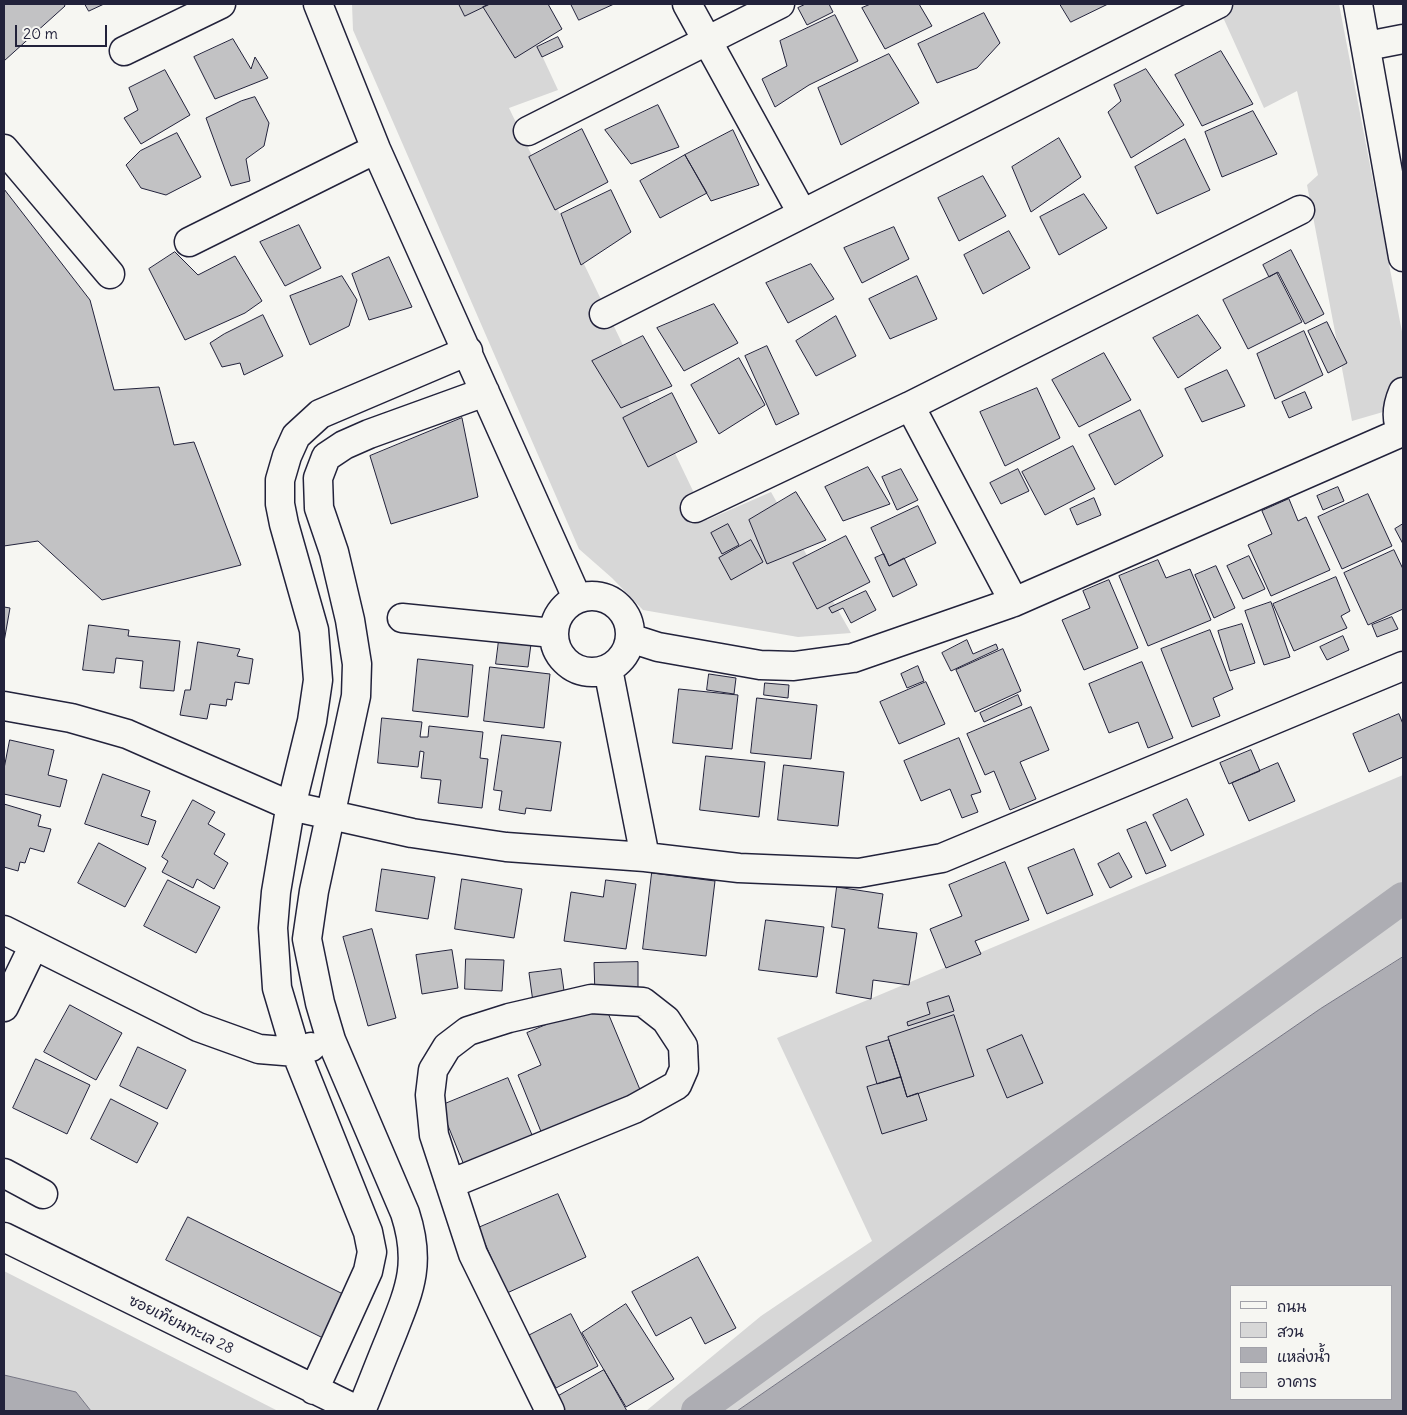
<!DOCTYPE html>
<meta charset="utf-8">
<style>
body{margin:0}
#map{position:relative;width:1407px;height:1415px;overflow:hidden;background:#f6f6f2;font-family:Delius,"Playpen Sans Thai",sans-serif}
canvas{display:block}
.frame{position:absolute;inset:0;border:5px solid #22223b;pointer-events:none}
.legend{position:absolute;left:1230px;top:1285px;width:162px;height:115px;box-sizing:border-box;background:#f6f6f2;border:1px solid #a1a1a9;margin:0;padding:6px 9px;list-style:none;font-size:15px;color:#22223b}
.legend li{display:flex;align-items:center;gap:10px;height:25px}
.legend b{width:25px;border:1px solid #a1a1a9}
.scale{position:absolute;left:15px;top:25px;width:92px;height:22px;box-sizing:border-box;border:2px solid #22223b;border-top:0;padding-left:6px;font-size:15px;line-height:18px;white-space:nowrap;color:#22223b;-webkit-text-stroke:4px #f6f6f2;paint-order:stroke}
</style>
<div id="map">
<canvas width="1407" height="1415"></canvas>
<div class="frame"></div>
<ul class="legend">
<li><b style="height:6px;background:#f6f6f2"></b>ถนน</li>
<li><b style="height:14px;background:#d7d7d7"></b>สวน</li>
<li><b style="height:14px;background:#adadb3"></b>แหล่งน้ำ</li>
<li><b style="height:14px;background:#c2c2c4"></b>อาคาร</li>
</ul>
<div class="scale">20 m</div>
</div>
<script>
const ctx = document.querySelector('canvas').getContext('2d');
ctx.lineJoin = 'round';
function paint(path, color) {
  ctx.fillStyle = color;
  ctx.fill(path, 'evenodd');
}
function strokePath(path, color, width, dash) {
  ctx.strokeStyle = color;
  ctx.lineWidth = width;
  ctx.lineCap = dash ? 'butt' : 'round';
  ctx.setLineDash(dash || []);
  ctx.stroke(path);
}
function write(font, color, halo, rows, align = 'center') {
  ctx.font = font + ' Delius,"Playpen Sans Thai",sans-serif';
  ctx.lineWidth = 4;
  ctx.setLineDash([]);
  ctx.textBaseline = 'middle';
  ctx.strokeStyle = halo;
  ctx.fillStyle = color;
  for (const [text, x, y, turn = 0] of rows) {
    ctx.save();
    ctx.translate(x, y);
    ctx.rotate((+turn || 0) * Math.PI / 180);
    ctx.textAlign = isNaN(turn) ? turn : align;
    if (halo) ctx.strokeText(text, 0, 0);
    ctx.fillText(text, 0, 0);
    ctx.restore();
  }
}
paint(new Path2D(`
 M352 4H518L558 90 509 108 707 520 771 492 851 633 798 637 643 610 612 578 579 549 353 30Z
 M1217 4H1339L1403 337V374L1390 394 1383 412 1352 421 1307 185 1318 175 1297 91 1264 108Z
 M1403 775V957L1320 1009 737 1411H646L761 1316 872 1241 777 1038Z
 M4 1271 278 1411H91L76 1392 4 1375Z`), '#d7d7d7');
const water = new Path2D(`
 M1403 957V1411H737L1320 1009ZM1231 1286H1391V1399H1231Z
 M4 1375 76 1392 91 1411H4Z`);
paint(water, '#adadb3');
strokePath(water, '#757583', 1);
strokePath(new Path2D(`
 M697 1411 1403 898`), '#adadb3', 32);
const building = new Path2D(`
 M4 4H64L65 6 4 61Z
 M85 4H104L89 11Z
 M459 4H490L465 16Z
 M490 4H548L562 29 515 58 483 7Z
 M571 4H614L579 20Z
 M806 4H829L833 12 807 25 798 8Z
 M871 4H919L932 26 885 49 862 8Z
 M1060 4H1108L1071 22Z
 M984 13 1000 43 977 68 937 83 918 44Z
 M835 15 858 61 809 85 775 107 762 79 787 66 780 41Z
 M558 37 563 47 542 57 537 47Z
 M233 39 251 69 255 57 268 78 215 99 194 57Z
 M1221 51 1253 104 1202 126 1175 75Z
 M889 54 919 103 841 145 818 88Z
 M1146 69 1184 125 1131 158 1108 112 1121 101 1114 85Z
 M165 70 190 115 141 144 124 118 138 110 129 88Z
 M255 97 269 123 264 146 246 159 250 181 231 186 206 118 241 101Z
 M658 105 679 147 631 164 605 130Z
 M1253 111 1277 154 1222 177 1205 132Z
 M582 129 608 182 555 210 529 157Z
 M733 130 759 185 711 201 685 155Z
 M177 133 201 177 166 195 141 188 126 165 140 151Z
 M1059 138 1081 177 1031 212 1012 167Z
 M1185 139 1210 190 1157 214 1135 167Z
 M685 155 707 193 660 218 640 181Z
 M983 176 1006 216 959 241 938 198Z
 M4 189 90 300 114 390 159 387 174 445 194 442 241 565 102 600 38 541 4 546Z
 M611 190 631 232 581 265 561 214Z
 M1084 194 1107 228 1059 255 1040 217Z
 M299 225 321 268 285 286 260 242Z
 M894 227 909 259 862 283 844 248Z
 M1009 231 1030 268 983 294 964 255Z
 M1291 250 1324 314 1305 324 1278 272 1269 277 1263 265Z
 M175 252 198 275 235 256 262 301 245 313 185 340 149 269Z
 M389 257 412 307 369 320 352 274Z
 M811 264 834 299 788 323 766 283Z
 M1277 273 1302 322 1248 349 1223 300Z
 M342 276 357 300 349 326 310 345 290 296Z
 M917 276 937 319 890 339 869 299Z
 M714 304 738 343 684 371 657 328Z
 M263 315 283 356 244 375 240 363 222 367 210 343 224 334Z
 M1198 315 1221 348 1178 378 1153 338Z
 M836 316 856 356 816 376 796 341Z
 M1327 322 1347 363 1328 373 1308 331Z
 M1304 331 1323 375 1275 399 1257 354Z
 M643 336 672 386 621 408 592 361Z
 M767 346 799 414 776 425 745 356Z
 M1104 353 1131 400 1079 427 1052 380Z
 M739 358 765 405 719 434 691 385Z
 M1227 370 1245 406 1202 422 1185 389Z
 M1037 388 1060 438 1005 466 980 412Z
 M1305 392 1312 408 1289 418 1282 402Z
 M672 393 697 442 648 467 623 418Z
 M1140 410 1163 456 1115 485 1089 435Z
 M462 418 478 497 391 524 370 456Z
 M1073 446 1095 489 1045 515 1022 472Z
 M868 467 890 504 843 521 825 487Z
 M901 469 918 500 897 510 882 477Z
 M1018 469 1029 491 1001 504 990 483Z
 M1338 487 1344 501 1323 510 1317 496Z
 M796 492 826 540 767 564 749 520Z
 M1368 494 1392 546 1342 569 1318 517Z
 M1094 498 1101 515 1077 525 1070 509Z
 M1289 499 1298 521 1306 517 1330 570 1271 596 1248 545 1272 534 1262 511Z
 M918 506 936 543 889 566 871 528Z
 M728 524 739 545 722 554 711 533Z
 M1403 524V544L1395 529Z
 M846 536 870 582 817 609 793 563Z
 M751 540 763 562 731 580 719 558Z
 M1394 550 1403 569V609L1368 625 1344 573Z
 M884 554 889 566 904 558 917 585 893 597 875 558Z
 M1249 556 1265 589 1243 599 1227 566Z
 M1158 560 1166 578 1190 569 1211 620 1148 646 1119 576Z
 M1216 566 1235 608 1214 618 1195 575Z
 M1336 577 1350 611 1341 616 1347 628 1294 651 1273 604Z
 M1109 580 1138 648 1084 670 1062 620 1090 608 1083 591Z
 M866 591 876 610 851 623 843 608 832 613 829 608Z
 M1271 602 1290 657 1264 665 1245 611Z
 M4 607 10 608 4 642Z
 M1392 617 1398 629 1377 637 1372 625Z
 M1242 624 1255 663 1230 671 1218 631Z
 M89 625 129 630 128 636 180 641 174 691 140 688 143 661 116 658 114 673 83 670Z
 M1210 630 1233 689 1213 698 1220 716 1192 727 1161 649Z
 M1343 636 1349 650 1327 660 1320 647Z
 M499 640 531 644 528 667 496 664Z
 M967 640 973 654 996 644 998 649 951 671 942 653Z
 M198 642 240 649 237 656 253 659 249 684 235 682 232 700 227 699 226 706 210 704 207 719 180 715 185 690H190Z
 M1003 649 1021 691 975 712 956 670Z
 M418 659 473 665 468 717 413 711Z
 M1142 662 1173 738 1148 748 1138 722 1109 733 1089 684Z
 M918 666 924 681 907 688 901 674Z
 M490 667 550 674 544 728 484 721Z
 M709 674 736 678 734 694 707 690Z
 M926 682 945 724 899 744 880 702Z
 M765 683 789 685 788 698 764 695Z
 M679 689 738 695 732 749 673 743Z
 M1018 695 1022 705 984 722 980 713Z
 M757 698 817 705 811 759 751 753Z
 M1031 707 1049 750 1020 762 1036 799 1010 810 994 771 985 775 967 734Z
 M1399 714 1403 724V757L1369 772 1353 734Z
 M382 718 422 722 420 737H428L429 726 483 732 480 758 488 759 482 808 438 803 441 780 421 778 424 752 420 751 418 767 378 763Z
 M502 735 561 742 551 811 526 808 525 814 499 810 502 791 494 790Z
 M959 738 981 792 971 795 978 812 962 818 950 789 921 801 904 761Z
 M10 740 54 750 48 775 67 780 60 807 4 794V769Z
 M1251 750 1260 771 1229 784 1220 763Z
 M706 756 765 762 759 817 700 810Z
 M1278 763 1295 801 1249 821 1232 783Z
 M784 765 844 772 838 826 778 820Z
 M103 774 150 791 141 816 156 821 148 845 85 824Z
 M1187 799 1204 835 1171 851 1153 815Z
 M193 800 215 812 208 824 225 834 214 854 228 863 214 889 197 879 193 888 162 872 168 861 162 857Z
 M4 804 41 815 38 826 51 829 44 852 30 848 25 863 20 862 18 871 4 867Z
 M1146 822 1166 866 1146 874 1127 830Z
 M99 843 146 868 125 907 78 883Z
 M1074 849 1093 895 1047 914 1028 868Z
 M1119 853 1132 877 1110 888 1098 864Z
 M1005 862 1029 920 975 941 981 954 946 968 930 929 962 916 949 885Z
 M382 869 435 877 428 919 376 911Z
 M652 873 715 881 706 956 643 949Z
 M462 879 522 889 514 938 455 929Z
 M168 880 220 907 196 953 144 926Z
 M606 880 636 884 626 949 564 941 571 892 603 897Z
 M837 887 883 894 878 928 917 933 909 985 873 980 871 999 836 993 845 929 832 927Z
 M766 920 824 927 817 977 759 970Z
 M372 929 396 1018 368 1026 343 937Z
 M452 950 458 988 422 994 416 955Z
 M466 959 504 960 502 991 465 989Z
 M638 962V994L595 995 594 963Z
 M561 969 565 998 533 1002 529 973Z
 M949 996 954 1011 908 1026 907 1022 930 1014 927 1003Z
 M603 1001 641 1092 542 1134 518 1075 541 1065 527 1033Z
 M70 1005 122 1033 96 1080 44 1052Z
 M954 1015 974 1076 907 1097 888 1037Z
 M1022 1035 1043 1083 1007 1098 987 1050Z
 M889 1040 901 1077 877 1084 866 1047Z
 M138 1047 186 1070 167 1109 120 1086Z
 M36 1059 90 1085 67 1134 13 1108Z
 M901 1077 907 1097 918 1093 927 1120 882 1134 867 1087Z
 M508 1078 535 1142 466 1170 440 1106Z
 M111 1099 158 1123 137 1163 91 1139Z
 M558 1194 586 1257 507 1293 478 1228Z
 M188 1217 349 1297 327 1340 166 1260Z
 M698 1257 736 1328 705 1344 691 1317 656 1336 632 1292Z
 M626 1304 674 1379 626 1407 582 1333Z
 M571 1314 598 1366 556 1388 528 1336Z
 M604 1370 627 1411H562L555 1398Z`);
paint(building, '#c2c2c4');
strokePath(building, '#22223b', 1);
const minor = new Path2D(`
 M318 4 376 149 577 598
 M687 4 802 213
 M1358 4 1403 257
 M1367 46 1403 39
 M124 51 221 4
 M528 131 780 4
 M4 149 110 274
 M189 242 376 149
 M604 314 1218 4
 M1403 392C1397 406 1395 420 1403 433
 M910 406 1014 602
 M695 508 910 406 1300 210
 M554 634a38 38 0 1 1 76 0a38 38 0 1 1-76 0Z
 M402 618 553 633
 M630 638 658 647 760 665 794 666 853 658 1014 602 1402 432
 M608 669 645 857
 M4 706 71 718 127 734 291 806 412 833 506 847 645 857 739 868 859 873 942 858 1403 666
 M4 930 34 945
 M4 1007 34 945 198 1027 259 1049 296 1052 311 1047
 M4 1173 43 1194
 M450 1184 634 1109 677 1085 684 1069 683 1046 666 1020 643 1002 591 999 509 1018 468 1031 447 1047 433 1070 430 1095 434 1135 473 1254 550 1411
 M4 1237 359 1411
 M314 1390 368 1271 372 1252 368 1232 296 1052 277 988 273 928 276 892 289 815 312 721 318 680 314 630 284 524 280 504V480L287 456 296 436 320 414 468 351
 M361 1411C371 1387 380 1363 390 1339 409 1291 422 1265 405 1213L331 1040 320 1003 307 939 314 891 356 696 357 664 350 620 334 552 319 508 318 478 326 457 344 445 369 434 485 392`);
strokePath(minor, '#22223b', 31);
strokePath(minor, '#f6f6f2', 28);
write('15px', '#22223b', '#f6f6f2', [
 ["ซอยเทียนทะเล 28",181,1325,26]
]);
</script>
